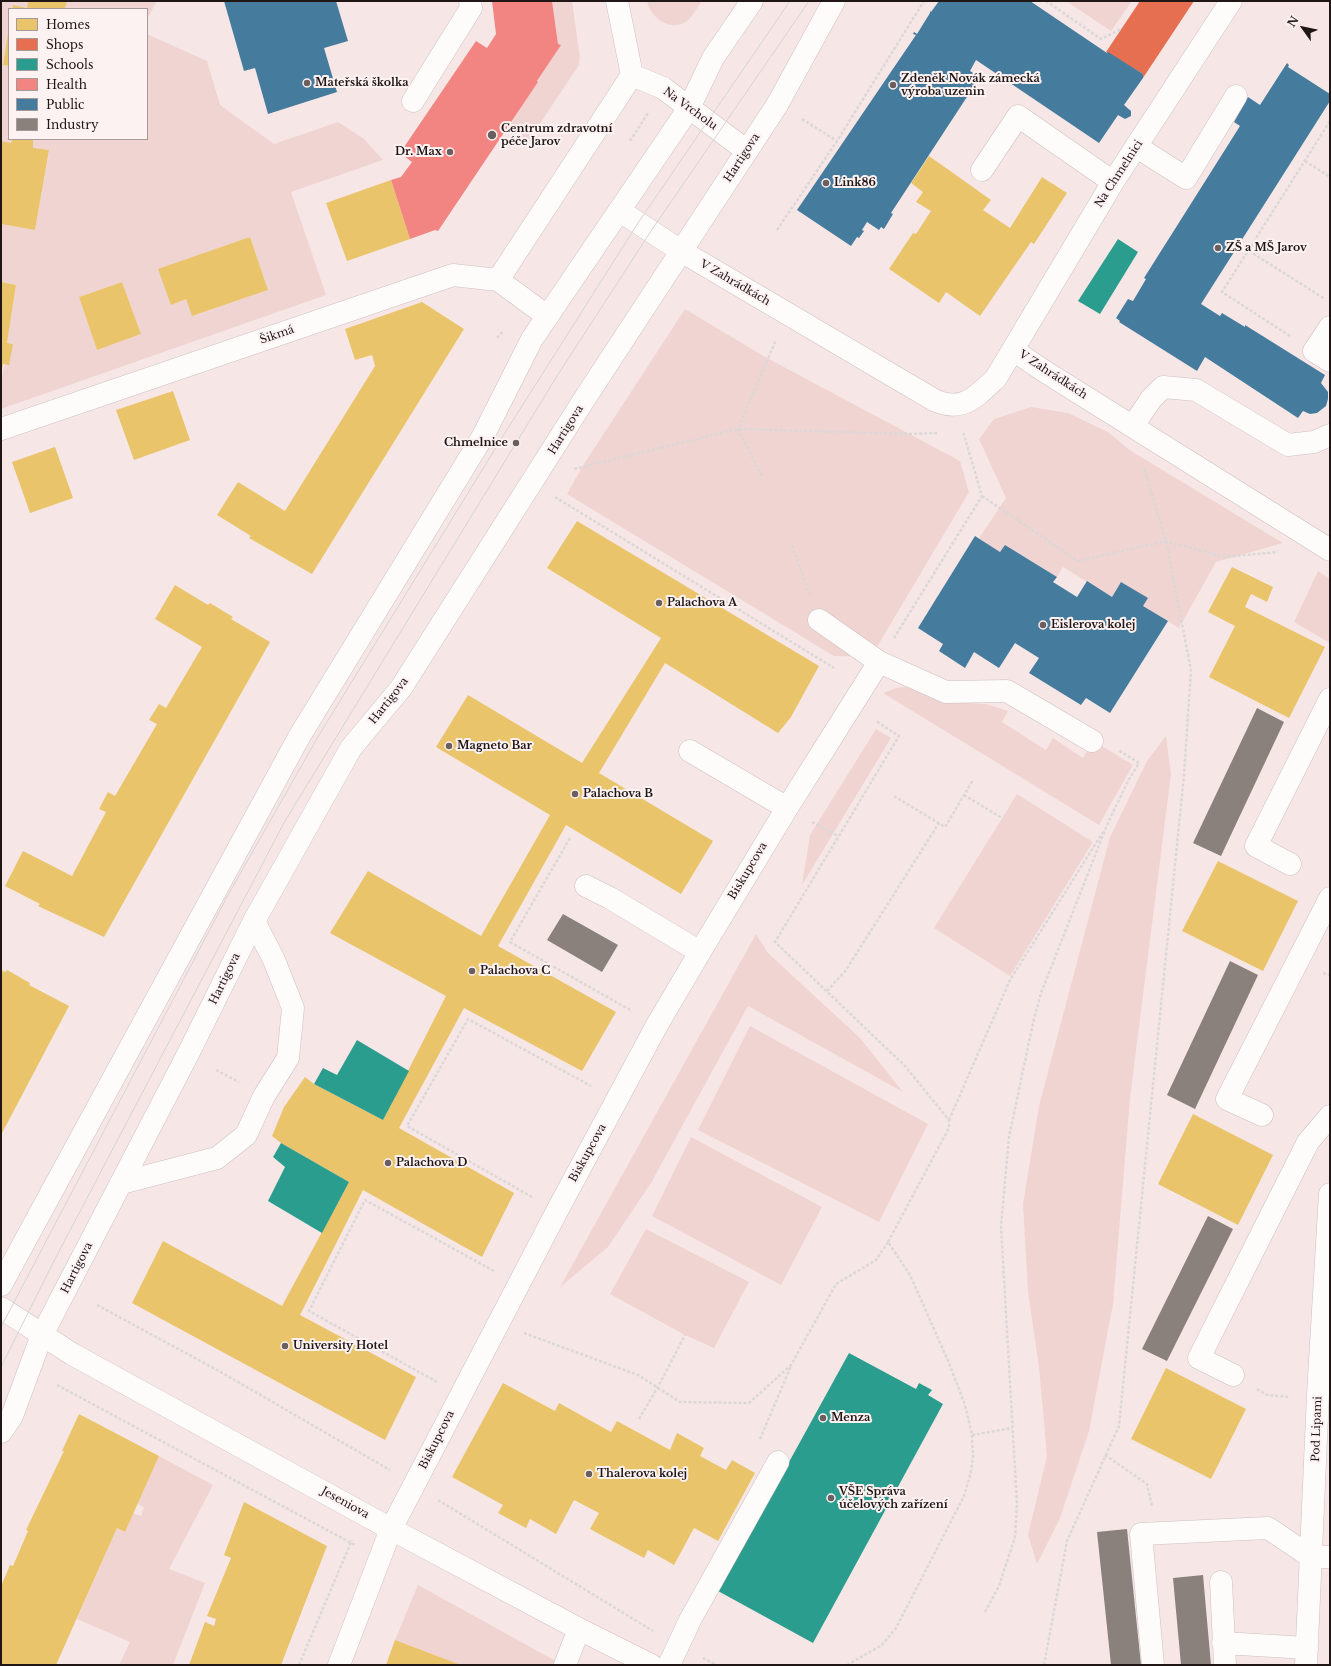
<!DOCTYPE html>
<meta charset="utf-8">
<style>
body{margin:0}
#map{position:relative;width:1331px;height:1666px;overflow:hidden;background:#f6e7e6;font-family:"Libre Baskerville",serif}
canvas{display:block}
.frame{position:absolute;inset:0;border:2px solid #1f1615;pointer-events:none}
.legend{position:absolute;left:8px;top:8px;width:140px;height:132px;box-sizing:border-box;background:#fdf2f2;border:1px solid #a49a9a;margin:0;padding:5px 7px;list-style:none;font-size:12px;color:#1f1615}
.legend li{display:flex;align-items:center;gap:8px;height:20px}
.legend b{width:20px;border:1px solid #a49a9a}
.north{position:absolute;left:1283px;top:8px;width:40px;height:40px;-webkit-text-stroke:3px #fdf2f2;paint-order:stroke;rotate:303deg;font-size:11px;font-weight:700;line-height:16px;text-align:center;color:#1f1615}
.north::after{content:'';display:block;margin:auto;width:14px;height:18px;background:#1f1615;clip-path:polygon(50% 0,100% 100%,50% 72%,0 100%)}
</style>
<div id="map">
<canvas width="1331" height="1666"></canvas>
<div class="frame"></div>
<ul class="legend">
<li><b style="height:11px;background:#e9c46a"></b>Homes</li>
<li><b style="height:11px;background:#e76f51"></b>Shops</li>
<li><b style="height:11px;background:#2a9d8f"></b>Schools</li>
<li><b style="height:11px;background:#f28482"></b>Health</li>
<li><b style="height:11px;background:#457b9d"></b>Public</li>
<li><b style="height:11px;background:#8a817c"></b>Industry</li>
</ul>
<div class="north">N</div>
</div>
<script>
const ctx = document.querySelector('canvas').getContext('2d');
ctx.lineJoin = 'round';
function paint(path, color) {
  ctx.fillStyle = color;
  ctx.fill(path, 'evenodd');
}
function strokePath(path, color, width, dash) {
  ctx.strokeStyle = color;
  ctx.lineWidth = width;
  ctx.lineCap = dash ? 'butt' : 'round';
  ctx.setLineDash(dash || []);
  ctx.stroke(path);
}
function write(font, color, halo, rows, align = 'center') {
  ctx.font = font + ' "Libre Baskerville",serif';
  ctx.lineWidth = 4;
  ctx.setLineDash([]);
  ctx.textBaseline = 'middle';
  ctx.strokeStyle = halo;
  ctx.fillStyle = color;
  for (const [text, x, y, turn = 0] of rows) {
    ctx.save();
    ctx.translate(x, y);
    ctx.rotate((+turn || 0) * Math.PI / 180);
    ctx.textAlign = isNaN(turn) ? turn : align;
    if (halo) ctx.strokeText(text, 0, 0);
    ctx.fillText(text, 0, 0);
    ctx.restore();
  }
}
paint(new Path2D(`
 M1 1H28L27 8 13 5 12 9H9V28L3 65 9 66V139H12L11 143 1 141Z
 M67 1H157L147 19V9H65Z
 M552 1H572L580 58 579 65 527 143 507 130 560 45 558 44Z
 M647 1H702C697 8 693 16 687 21 672 33 650 18 647 1Z
 M1066 1H1132L1111 31Z
 M147 34 207 61 220 105 274 144 338 122 364 139 383 160 291 192 326 295 1 409C1 380 0 371 13 344L7 343 16 285 1 282V224L35 230 49 151 33 148V139H147ZM250 237 268 290 193 316 186 299 171 305 212 251ZM122 282 141 334 97 350 79 297Z
 M685 309 767 358 960 461 969 492 871 657 834 656 567 494 582 467Z
 M1031 407 1068 413 1108 432 1131 451 1283 543 1216 562 1179 628 1143 606 1147 598 1121 582 1112 597 1063 567 1057 577 1005 545 1000 552 979 538 1006 498 979 439 994 419Z
 M1318 571 1330 579V643L1294 622Z
 M906 687 915 688 957 702 986 704 1008 711 1002 722 1046 750 1053 738 1083 758 1094 741 1133 765 1099 825 883 693 896 688Z
 M876 729 891 738 802 885 810 835Z
 M1166 736 1171 774 1130 1098 1113 1304 1089 1431 1060 1518 1037 1564 1028 1535 1047 1456 1039 1367 1028 1292 1023 1204 1039 1106 1110 837 1147 761Z
 M1017 794 1093 842 1010 976 934 928Z
 M756 934 768 953 860 1038 903 1092 748 1006 651 1183 608 1247 560 1287Z
 M750 1026 928 1124 879 1222 698 1130Z
 M691 1137 822 1207 781 1285 652 1216Z
 M646 1229 749 1282 714 1348 685 1335 610 1294Z
 M159 1456 213 1485 169 1569 205 1583 173 1665H119L130 1642 77 1619 117 1528 125 1532 133 1513 141 1516 144 1507 137 1504Z
 M418 1585 563 1665H461L395 1640Z`), '#f0d4d2');
paint(new Path2D(`
 M28 1H67L65 9H12L13 5 27 8Z
 M8 33H9V66L3 65Z
 M12 139H33V148L49 150 35 230 1 224V141L11 143Z
 M929 156 991 200 983 210 1010 228 1042 177 1067 193 1034 244 1031 242 980 316 946 292 939 303 889 269 913 233 916 234 931 211 916 202 923 192 911 183Z
 M391 180 410 239 347 261 326 203Z
 M250 237 268 290 192 316 186 299 171 305 158 269Z
 M1 282 16 285 7 343 13 344 9 365 3 364 2 371Z
 M122 282 141 334 97 350 79 297Z
 M422 302 464 329 312 574 249 538 251 536 217 515 238 482 285 511 375 366 372 355 355 360 345 329Z
 M173 391 190 440 134 460 116 410Z
 M55 447 73 498 30 513 12 462Z
 M577 521 819 666 791 717 778 733 665 663 599 773 713 841 681 894 566 825 498 946 616 1012 582 1071 464 1008 399 1128 514 1193 482 1257 363 1190 300 1315 416 1377 385 1440 132 1303 163 1241 282 1306 349 1182 281 1143 272 1136 284 1107 305 1077 314 1084 383 1120 446 996 330 933 368 871 481 936 550 815 436 747 468 695 582 763 661 638 547 568Z
 M1232 567 1273 587 1267 602 1251 594 1245 607 1325 647 1289 718 1209 677 1235 626 1208 612Z
 M175 585 208 605 210 603 233 617 231 619 270 642 104 937 38 906 40 904 5 886 23 851 72 876 106 812 99 809 108 792 115 796 157 724 149 720 159 704 166 708 202 647 155 619Z
 M1218 861 1298 901 1263 971 1182 931Z
 M1 970 5 972 7 970 30 983 29 985 69 1006 1 1135Z
 M1193 1114 1273 1155 1238 1225 1158 1184Z
 M1166 1368 1246 1409 1211 1479 1131 1439Z
 M503 1383 555 1411 559 1403 611 1432 617 1421 670 1450 677 1433 704 1448 700 1456 726 1470 732 1460 755 1473 718 1541 694 1528 674 1565 648 1550 644 1558 590 1529 599 1513 574 1500 556 1534 530 1519 526 1528 498 1513 503 1505 452 1477Z
 M79 1414 159 1456 125 1532 117 1528 56 1665H1V1586L10 1565 13 1566 28 1531 26 1530 64 1451H62Z
 M244 1502 327 1546 281 1665H189L205 1622 214 1626 216 1619 207 1616 231 1558 224 1555Z
 M395 1640 461 1665H386Z`), '#e9c46a');
paint(new Path2D(`
 M1140 1H1194L1143 78V74L1106 52Z`), '#e76f51');
paint(new Path2D(`
 M1118 239 1138 252 1100 314 1078 301Z
 M357 1040 409 1071 383 1120 314 1084 323 1068 337 1075Z
 M281 1143 349 1182 322 1233 268 1201 285 1167 273 1157Z
 M849 1353 916 1389 919 1383 932 1390 928 1395 943 1404 813 1643 718 1591Z`), '#2a9d8f');
paint(new Path2D(`
 M492 1H552L558 44 561 45 537 81 538 82 438 231 435 230 410 239 391 180 401 177 412 162 400 153 476 41 487 48 496 34Z`), '#f28482');
paint(new Path2D(`
 M224 1H336L348 41 324 48 337 92 268 114 255 68 244 71Z
 M939 1H1030L1107 53 1108 52 1143 74V78L1124 105 1131 111V116L1125 119 1118 115 1099 143 976 60 970 71 980 77 891 213 893 214 884 229 881 227 879 230 867 222 862 230 864 231 859 238 857 237 851 246 797 210 916 35 913 34 914 32 917 34 930 13V11L931 12Z
 M1287 63 1289 65 1288 67 1330 94V101L1201 304 1220 316 1222 313 1245 327V325L1325 375 1321 383 1328 392V399L1326 406 1317 413 1310 414 1303 411 1298 418 1205 357 1197 371 1119 322 1120 321 1116 318 1128 299 1133 301 1146 279 1144 278 1240 126 1234 122 1248 97 1260 105Z
 M975 536 1000 552 1005 545 1057 577 1053 582 1077 597 1087 581 1112 597 1121 582 1148 598 1143 606 1168 621 1110 713 1086 698 1081 705 1029 673 1039 658 1015 643 999 668 974 652 965 668 939 651 943 644 918 628Z`), '#457b9d');
paint(new Path2D(`
 M1257 708 1284 722 1221 856 1193 843Z
 M563 914 618 945 602 972 547 940Z
 M1230 961 1258 975 1195 1109 1167 1095Z
 M1208 1216 1233 1229 1167 1361 1142 1349Z
 M1127 1529 1141 1665H1111L1097 1532Z
 M1203 1575 1211 1665H1181L1173 1578Z`), '#8a817c');
const minor = new Path2D(`
 M617 1 632 75 663 88 747 151
 M413 101 471 8 470 1
 M1137 147 1186 178 1236 96
 M982 170 1018 116 1113 182
 M620 211 681 251 934 400C962 413 976 397 996 378L1113 182 1231 1
 M498 280 632 75
 M1330 327 1314 351 1330 361
 M1013 350 1044 371 1330 550
 M1133 426 1151 399 1163 387 1196 390 1288 445 1314 442 1330 435
 M1 429 453 275 498 280 547 316
 M819 620 879 662 946 692 1007 691 1092 741
 M690 751 787 808
 M1290 864 1256 846 1330 699
 M586 886 610 898 700 952
 M1262 1115 1227 1099 1330 898
 M121 1183 217 1158 246 1135 264 1096 288 1058 293 1008 274 960 254 921
 M1 1308 72 1354 391 1529 579 1629 651 1665
 M1233 1375 1199 1358 1308 1142 1330 1116
 M1221 1582 1225 1665
 M1223 1643 1307 1648
 M339 1665 391 1529 557 1211 657 1025 700 952 787 808 879 662
 M565 1665 579 1629
 M669 1665 690 1620 778 1462
 M1153 1665 1141 1534 1268 1528 1311 1557H1330
 M1306 1665 1318 1394 1330 1194`);
const major = new Path2D(`
 M1 1285 299 737 483 436 532 339 689 108 713 58 752 1
 M1 1432 12 1416 42 1335 188 1054 254 921 351 748 401 688 587 395 777 105 834 1`);
strokePath(minor, '#ccc0c0', 23);
strokePath(major, '#ccc0c0', 23);
strokePath(new Path2D(`
 M1046 1 1101 39 1121 29
 M802 119 837 141
 M630 141 648 113
 M1305 161 1330 177
 M777 230 837 141 924 1
 M1249 251 1325 299
 M1290 336 1222 292 1330 121
 M497 338 503 331
 M574 469 738 429 909 434 938 433
 M762 476 738 429 776 340
 M982 496 1078 561 1166 541 1224 557 1278 552
 M555 497 834 668
 M792 545 809 594
 M894 638 982 496 963 432
 M964 795 1002 818
 M894 796 945 827 973 780
 M812 822 838 836
 M570 838 510 942 632 1011
 M1323 973 1330 975
 M827 991 846 970 939 823
 M216 1070 239 1082
 M949 1120 1010 980 1103 832
 M532 1197 407 1126 468 1019 591 1086
 M97 1305 219 1371 390 1470
 M524 1333 638 1375 680 1402 749 1403 791 1365 836 1284 876 1260 888 1242
 M437 1382 309 1311 365 1200 494 1271
 M57 1385 355 1545
 M1257 1389 1267 1395 1290 1397
 M639 1419 658 1387 685 1335
 M972 1435 1012 1428
 M760 1439 791 1366
 M1105 1455 1147 1484 1152 1506
 M438 1500 653 1631
 M985 1612 999 1586 1015 1537 1017 1505 1001 1226 1009 1137 1033 1023 1041 993 1107 825 1128 781 1139 763 1118 750
 M703 1658 717 1665
 M299 1665 352 1540
 M847 1665 882 1645 896 1628 964 1496 971 1472 973 1457 972 1435 965 1405 949 1363 910 1275 888 1242 949 1128V1120L905 1066 775 942 899 736 876 721
 M1044 1665 1067 1541 1119 1426 1184 775 1191 670 1166 541 1144 468`), '#dbd7d7', 2.5, [3, 2]);
strokePath(minor, '#fefbfb', 22);
strokePath(major, '#fefbfb', 22);
strokePath(new Path2D(`
 M1 1327 228 895 319 735 503 436 638 223 790 1
 M1 1367 55 1259 285 821 557 376 651 231 809 1`), '#d7d3d3', 1);
for (const [x, y, r, color] of [
 [307,83,4,"#6a5f5e"],
 [893,85,4,"#6a5f5e"],
 [492,135,5,"#6a5f5e"],
 [450,152,4,"#6a5f5e"],
 [826,183,4,"#6a5f5e"],
 [1218,248,4,"#6a5f5e"],
 [516,443,4,"#6a5f5e"],
 [659,603,4,"#6a5f5e"],
 [1043,625,4,"#6a5f5e"],
 [449,746,4,"#6a5f5e"],
 [575,794,4,"#6a5f5e"],
 [472,971,4,"#6a5f5e"],
 [388,1163,4,"#6a5f5e"],
 [285,1346,4,"#6a5f5e"],
 [823,1418,4,"#6a5f5e"],
 [589,1474,4,"#6a5f5e"],
 [831,1498,4,"#6a5f5e"]
]) {
  const dot = new Path2D();
  dot.arc(x, y, r, 0, 2 * Math.PI);
  ctx.fillStyle = color;
  ctx.fill(dot);
  strokePath(dot, '#fdf2f2', 1.5);
}
write('bold 11px', '#1f1615', '#fdf2f2', [
 ["Zdeněk Novák zámecká",901,79],
 ["výroba uzenin",901,92],
 ["Mateřská školka",315,83],
 ["Centrum zdravotní",501,129],
 ["péče Jarov",501,142],
 ["Dr. Max",442,152,"right"],
 ["Link86",834,183],
 ["ZŠ a MŠ Jarov",1226,248],
 ["Chmelnice",508,443,"right"],
 ["Palachova A",667,603],
 ["Eislerova kolej",1051,625],
 ["Magneto Bar",457,746],
 ["Palachova B",583,794],
 ["Palachova C",480,971],
 ["Palachova D",396,1163],
 ["University Hotel",293,1346],
 ["Menza",831,1418],
 ["Thalerova kolej",597,1474],
 ["VŠE Správa",839,1492],
 ["účelových zařízení",839,1505]
], 'left');
write('11px', '#1f1615', '#fdf2f2', [
 ["Na Vrcholu",690,109,36],
 ["Hartigova",742,158,-57],
 ["Na Chmelnici",1119,174,-57],
 ["V Zahrádkách",735,283,30],
 ["Šikmá",277,335,-19],
 ["V Zahrádkách",1053,375,33],
 ["Hartigova",566,430,-58],
 ["Hartigova",389,701,-52],
 ["Biskupcova",748,871,-59],
 ["Hartigova",225,979,-64],
 ["Biskupcova",588,1153,-61],
 ["Hartigova",77,1268,-63],
 ["Pod Lipami",1317,1429,-88],
 ["Biskupcova",437,1440,-63],
 ["Jeseniova",345,1503,29]
]);
</script>
